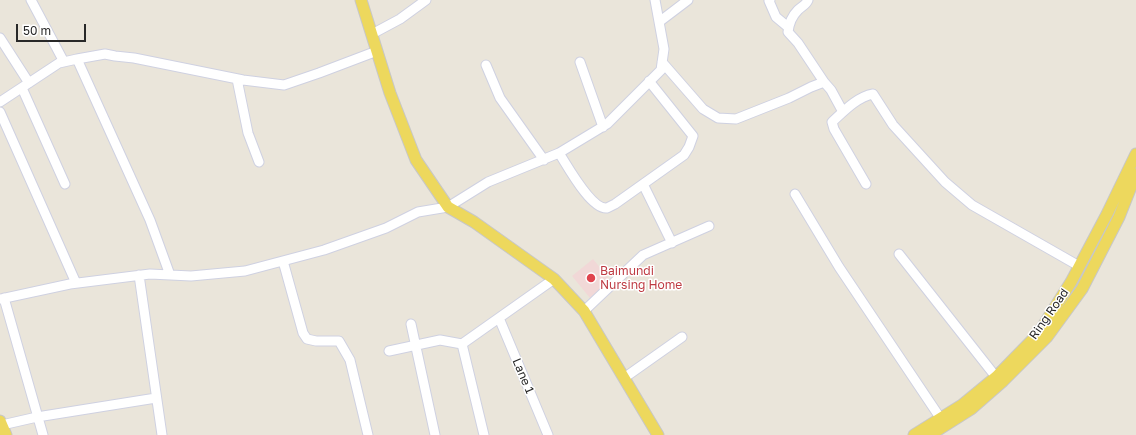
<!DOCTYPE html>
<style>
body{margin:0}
#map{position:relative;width:1136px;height:435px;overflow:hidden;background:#eae5da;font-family:"Golos Text",sans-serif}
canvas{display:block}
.scale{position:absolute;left:16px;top:24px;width:70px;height:18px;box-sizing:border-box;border:2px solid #282828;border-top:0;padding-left:5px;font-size:12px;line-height:14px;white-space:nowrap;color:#282828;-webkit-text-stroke:3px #fff;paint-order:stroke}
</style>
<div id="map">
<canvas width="1136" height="435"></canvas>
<div class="scale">50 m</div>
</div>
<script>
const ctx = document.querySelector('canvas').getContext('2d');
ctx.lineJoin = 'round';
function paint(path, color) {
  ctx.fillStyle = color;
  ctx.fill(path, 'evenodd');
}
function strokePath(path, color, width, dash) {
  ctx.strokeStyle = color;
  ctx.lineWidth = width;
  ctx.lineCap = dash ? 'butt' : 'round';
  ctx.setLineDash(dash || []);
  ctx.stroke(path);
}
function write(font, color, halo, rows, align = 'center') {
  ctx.font = font + ' "Golos Text",sans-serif';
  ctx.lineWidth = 3;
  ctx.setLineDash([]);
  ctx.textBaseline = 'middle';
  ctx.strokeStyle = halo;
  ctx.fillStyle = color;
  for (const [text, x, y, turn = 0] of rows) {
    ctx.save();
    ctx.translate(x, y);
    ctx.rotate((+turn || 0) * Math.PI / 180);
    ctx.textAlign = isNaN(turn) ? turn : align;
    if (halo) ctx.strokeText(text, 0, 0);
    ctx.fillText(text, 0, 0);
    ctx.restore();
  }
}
paint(new Path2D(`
 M593 259 610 280 590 298 572 276Z`), '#f1d8d7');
const minor = new Path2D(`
 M31 0 64 62
 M770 0 769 1 776 17 788 27
 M808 0C806 5 802 6 798 10 792 16 789 23 788 32L798 43 824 82
 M659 22 688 0
 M372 34 400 19 426 0
 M0 38 29 83
 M77 59 105 54 115 56 134 58 243 80 284 85 319 73 377 51
 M580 62 603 127
 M662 62 703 109 718 118 736 119 789 98 811 87 824 82 831 90 843 112
 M486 65 500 98 544 160
 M237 79 248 133 259 162
 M22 88 65 184
 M0 102 59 63 77 59 150 220 170 275
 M0 112 76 283
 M559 153C567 165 591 210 607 208 609 207 613 205 615 204L684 155 689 147 693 136 649 81
 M643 184 672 243
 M866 184 834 129 832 122C844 111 857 97 873 94L893 125 945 182 972 205 1079 266
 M795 194 839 267 941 419
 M899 254 996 377
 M283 261 303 333 307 339 316 341H339L350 360 368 435
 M139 275 162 435
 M4 298 43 435
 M0 299 70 284 150 274 191 276 245 271 324 250 386 228 418 212 448 207 488 182 559 153 607 124 661 70 664 49 655 0
 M584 311 643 255 709 226
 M499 318 548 435
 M411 324 435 435
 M389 351 440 340 462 344
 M624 378 682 337
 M2 425 37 417 156 398
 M484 435 462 344 554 279`);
const major = new Path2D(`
 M361 0 390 93 416 160 448 207 474 222 554 279 584 311 658 435
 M0 421 6 435
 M914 435 962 405 996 377 1038 334 1071 282 1107 214 1136 154
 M930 435 971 409 1003 381 1047 337 1082 289 1119 217 1136 174`);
strokePath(minor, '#cfd1e1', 11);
strokePath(major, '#c7c7c7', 13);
strokePath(minor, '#fff', 9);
strokePath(major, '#edd85d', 11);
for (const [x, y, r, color] of [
 [591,278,5,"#e0444e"]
]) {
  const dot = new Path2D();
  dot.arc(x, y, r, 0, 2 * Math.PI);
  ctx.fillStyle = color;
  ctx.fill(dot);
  strokePath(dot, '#fff', 1.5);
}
write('12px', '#be3a42', '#fff', [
 ["Baimundi",600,271],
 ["Nursing Home",600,285]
], 'left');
write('12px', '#282828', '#fff', [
 ["Ring Road",1049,314,-55],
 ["Lane 1",523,376,67]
]);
</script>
